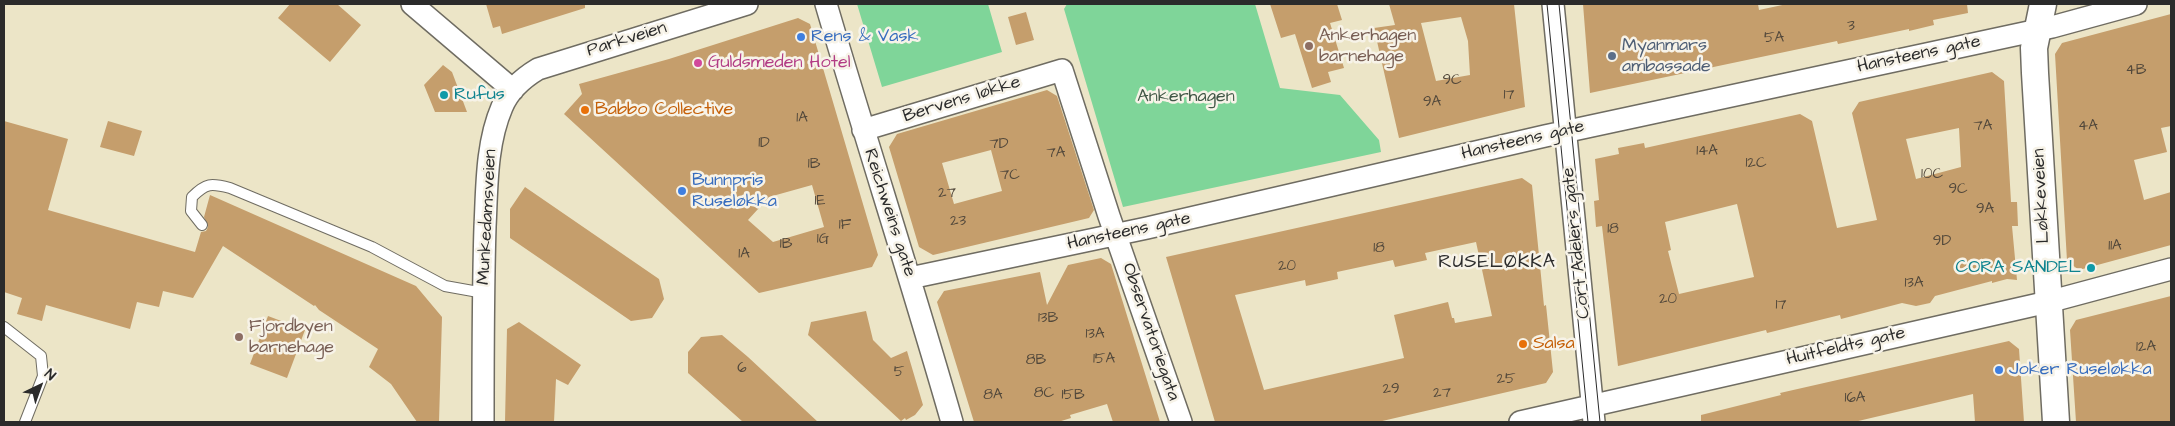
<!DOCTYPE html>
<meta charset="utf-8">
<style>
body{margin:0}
#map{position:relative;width:2175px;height:426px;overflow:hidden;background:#ece5c7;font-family:"Architects Daughter",sans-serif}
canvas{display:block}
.frame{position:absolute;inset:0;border:5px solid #2b2b2b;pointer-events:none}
.north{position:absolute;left:15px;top:361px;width:50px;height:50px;-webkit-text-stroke:4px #f7f3e8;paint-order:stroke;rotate:42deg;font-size:14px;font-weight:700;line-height:20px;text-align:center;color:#2b2b2b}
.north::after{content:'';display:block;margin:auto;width:18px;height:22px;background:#2b2b2b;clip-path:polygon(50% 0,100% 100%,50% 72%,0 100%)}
</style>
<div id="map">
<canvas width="2175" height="426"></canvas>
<div class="frame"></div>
<div class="north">N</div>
</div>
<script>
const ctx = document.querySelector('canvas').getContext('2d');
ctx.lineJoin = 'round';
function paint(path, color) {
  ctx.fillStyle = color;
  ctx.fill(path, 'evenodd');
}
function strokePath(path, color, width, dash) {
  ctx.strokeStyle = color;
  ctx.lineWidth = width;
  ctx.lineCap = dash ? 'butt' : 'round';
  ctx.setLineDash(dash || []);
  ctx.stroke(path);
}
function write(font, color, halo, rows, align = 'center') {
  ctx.font = font + ' "Architects Daughter",sans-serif';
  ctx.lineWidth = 5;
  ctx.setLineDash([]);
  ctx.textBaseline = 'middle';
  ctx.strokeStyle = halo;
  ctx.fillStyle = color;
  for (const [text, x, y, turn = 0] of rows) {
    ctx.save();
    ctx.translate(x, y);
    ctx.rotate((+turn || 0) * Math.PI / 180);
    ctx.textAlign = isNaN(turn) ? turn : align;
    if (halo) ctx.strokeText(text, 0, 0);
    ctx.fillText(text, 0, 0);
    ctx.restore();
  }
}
paint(new Path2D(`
 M857 4H988L1002 52 882 87Z
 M1067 4H1255L1280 88 1340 95 1379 140 1381 152 1123 207 1064 9Z`), '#7fd599');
paint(new Path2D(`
 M290 4H337L361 25 330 62 278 18Z
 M486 4H585V8L502 34 500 26 493 28Z
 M1270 4H1337L1342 20 1330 23 1344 68 1328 72 1331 82 1312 88 1295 34 1281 38Z
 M1389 4H1514L1525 107 1399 138 1374 28 1395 25ZM1461 17 1468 41 1470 75 1436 81 1421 23Z
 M1583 4H1758L1759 10 1787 4H1967L1968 13 1933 20 1934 25 1909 31V29L1838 44 1837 41 1590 93Z
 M1026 12 1034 40 1016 45 1008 17Z
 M2171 14V126L2161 128 2167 152 2134 160 2144 200 2171 192V245L2079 270 2067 261 2055 54 2062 43Z
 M798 18 810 24 878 255 872 267 759 293 564 114 582 94 579 84 669 59ZM812 185 824 227 773 242 748 220 769 197Z
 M443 65 452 72 467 112H435L424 85Z
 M1992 72 2004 81 2011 202H2017L2018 226H2012L2017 280 2007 279 1992 283V281L1935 296 1930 303 1916 306 1902 303 1841 319 1840 315 1767 333 1766 330 1618 366 1602 226 1596 227 1594 201 1599 200 1595 159 1619 154 1618 148 1644 143 1645 148 1800 114 1812 121 1837 228 1877 220 1852 113 1859 102ZM1959 128 1961 167 1916 179 1906 139ZM1737 204 1754 277 1679 294 1668 251 1671 250 1665 222Z
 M1047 90 1057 96 1094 210 1089 218 933 255 919 247 889 147 897 134ZM991 150 1002 191 954 204 942 163Z
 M4 121 68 139 48 210 195 252 201 232 206 231 208 227 204 217 210 195 416 286 442 317 439 422H417L391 384 369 367 378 349 319 310 315 305 314 306 223 246 193 298 163 291 159 307 137 302 130 329 46 305 42 321 17 314 22 298 4 292Z
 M108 121 142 131 134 156 100 147Z
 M1522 178 1532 185 1544 306 1546 305 1553 372 1546 383 1378 422H1215L1166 257ZM1476 242 1492 316 1455 323 1454 318H1452L1448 302 1394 315 1404 358 1264 390 1235 295 1305 280 1306 286 1338 279 1337 272 1393 260 1395 267 1427 260 1425 253Z
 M525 187 659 279 664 299 652 318 631 321 510 238V209Z
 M1101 258 1111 264 1160 422H1113L1107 404 1070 415 1071 418 1058 422H974L937 302 944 291 1040 272 1047 305 1068 265Z
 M2171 296V422H2076L2070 330 2076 320Z
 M866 311 873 340 891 358 907 351 923 405 915 415 906 420 905 418 901 421 808 335 811 322Z
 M268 316 305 330 287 378 250 364Z
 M519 322 581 365 568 385 556 379 554 422H505L507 329Z
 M722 335 748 357 818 422H743L688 373V352L701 337Z
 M2009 341 2019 349 2024 422H1975L1973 394 1854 422H1701V415L1781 395 1780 393Z`), '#c59e6c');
const service = new Path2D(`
 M202 225 191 211 192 197C206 183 211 183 230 188L372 247 445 286 484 293
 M4 327 41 356 43 376 25 422`);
const minor = new Path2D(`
 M412 4 513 90
 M826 4C867 144 912 282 952 422
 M1553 4 1594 422
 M863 130 1062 70 1109 216 1181 422
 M910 278 1147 228 1545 136 2052 27 2136 4
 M483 422C483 357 483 292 485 227 487 188 486 144 502 107 509 90 523 78 538 69L747 4
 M1520 422 2048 302 2171 269`);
const tertiary = new Path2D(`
 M2043 4 2034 48 2035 73 2056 422`);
strokePath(service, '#6f6c62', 12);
strokePath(minor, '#6f6c62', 24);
strokePath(tertiary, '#6f6c62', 29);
strokePath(service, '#fff', 10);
strokePath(minor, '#fff', 21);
strokePath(tertiary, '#fff', 26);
strokePath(new Path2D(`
 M1547 4 1588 422
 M1559 4 1600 422`), '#2b2b2b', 1);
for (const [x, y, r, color] of [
 [801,37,5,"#3f7fe0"],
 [1309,46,5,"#8d6e63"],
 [1612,56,5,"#5c6f8a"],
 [698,63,5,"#d1479c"],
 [444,95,5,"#0f9aa8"],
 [585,110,5,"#e8710a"],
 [682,191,5,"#3f7fe0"],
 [2091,268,5,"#0f9aa8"],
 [239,337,5,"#8d6e63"],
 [1523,344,5,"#e8710a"],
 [1999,370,5,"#3f7fe0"]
]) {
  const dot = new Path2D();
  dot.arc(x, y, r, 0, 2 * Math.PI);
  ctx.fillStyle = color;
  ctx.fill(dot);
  strokePath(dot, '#f7f3e8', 2);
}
write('15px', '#52483b', null, [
 ["3",1851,27],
 ["5A",1774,39],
 ["4B",2136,71],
 ["9C",1452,81],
 ["17",1509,96],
 ["9A",1432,103],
 ["1A",802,119],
 ["7A",1983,127],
 ["4A",2088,127],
 ["1D",764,144],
 ["7D",999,145],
 ["14A",1707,152],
 ["7A",1056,154],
 ["12C",1756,164],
 ["1B",814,165],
 ["10C",1932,175],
 ["7C",1010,176],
 ["9C",1958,190],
 ["27",947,194],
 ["1E",820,202],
 ["9A",1985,210],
 ["23",958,222],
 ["1F",845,226],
 ["18",1613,230],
 ["1G",823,240],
 ["9D",1942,242],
 ["1B",786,245],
 ["11A",2115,247],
 ["18",1379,249],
 ["1A",744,255],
 ["20",1287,267],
 ["13A",1914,284],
 ["20",1668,300],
 ["17",1781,306],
 ["13B",1048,319],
 ["13A",1095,335],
 ["12A",2146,348],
 ["15A",1104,360],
 ["8B",1036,361],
 ["6",742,369],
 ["5",899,373],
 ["25",1506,380],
 ["29",1391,390],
 ["8C",1044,394],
 ["27",1442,394],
 ["8A",993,396],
 ["15B",1073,396],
 ["16A",1855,399]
]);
write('18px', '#785e54', '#f7f3e8', [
 ["Ankerhagen",1319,36],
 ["barnehage",1319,57],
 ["Fjordbyen",249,327],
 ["barnehage",249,348]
], 'left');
write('18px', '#366cbe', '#f7f3e8', [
 ["Rens & Vask",811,37],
 ["Bunnpris",692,181],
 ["Ruseløkka",692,202],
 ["Joker Ruseløkka",2009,370]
], 'left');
write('18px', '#2b2b2b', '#f7f3e8', [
 ["Parkveien",627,40,-17],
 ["Hansteens gate",1919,55,-12],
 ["Bervens løkke",962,100,-17],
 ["Hansteens gate",1523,141,-13],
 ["Løkkeveien",2042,196,-93],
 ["Reichweins gate",889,213,72],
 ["Munkedamsveien",488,217,-87],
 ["Hansteens gate",1129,232,-12],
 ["Cort Adelers gate",1577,243,-96],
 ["Observatoriegata",1150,332,71],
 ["Huitfeldts gate",1846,347,-13]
]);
write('18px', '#4e5e75', '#f7f3e8', [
 ["Myanmars",1622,46],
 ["ambassade",1622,67]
], 'left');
write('18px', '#b23c85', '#f7f3e8', [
 ["Guldsmeden Hotel",708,63]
], 'left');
write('18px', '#0d838f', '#f7f3e8', [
 ["Rufus",454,95],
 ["CORA SANDEL",2081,268,"right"]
], 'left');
write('18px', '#405646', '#f7f3e8', [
 ["Ankerhagen",1186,97]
]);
write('18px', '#c56008', '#f7f3e8', [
 ["Babbo Collective",595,110],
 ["Salsa",1533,344]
], 'left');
ctx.letterSpacing = '1px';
write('19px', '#2b2b2b', '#f7f3e8', [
 ["RUSELØKKA",1497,263]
]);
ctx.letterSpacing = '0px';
</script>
